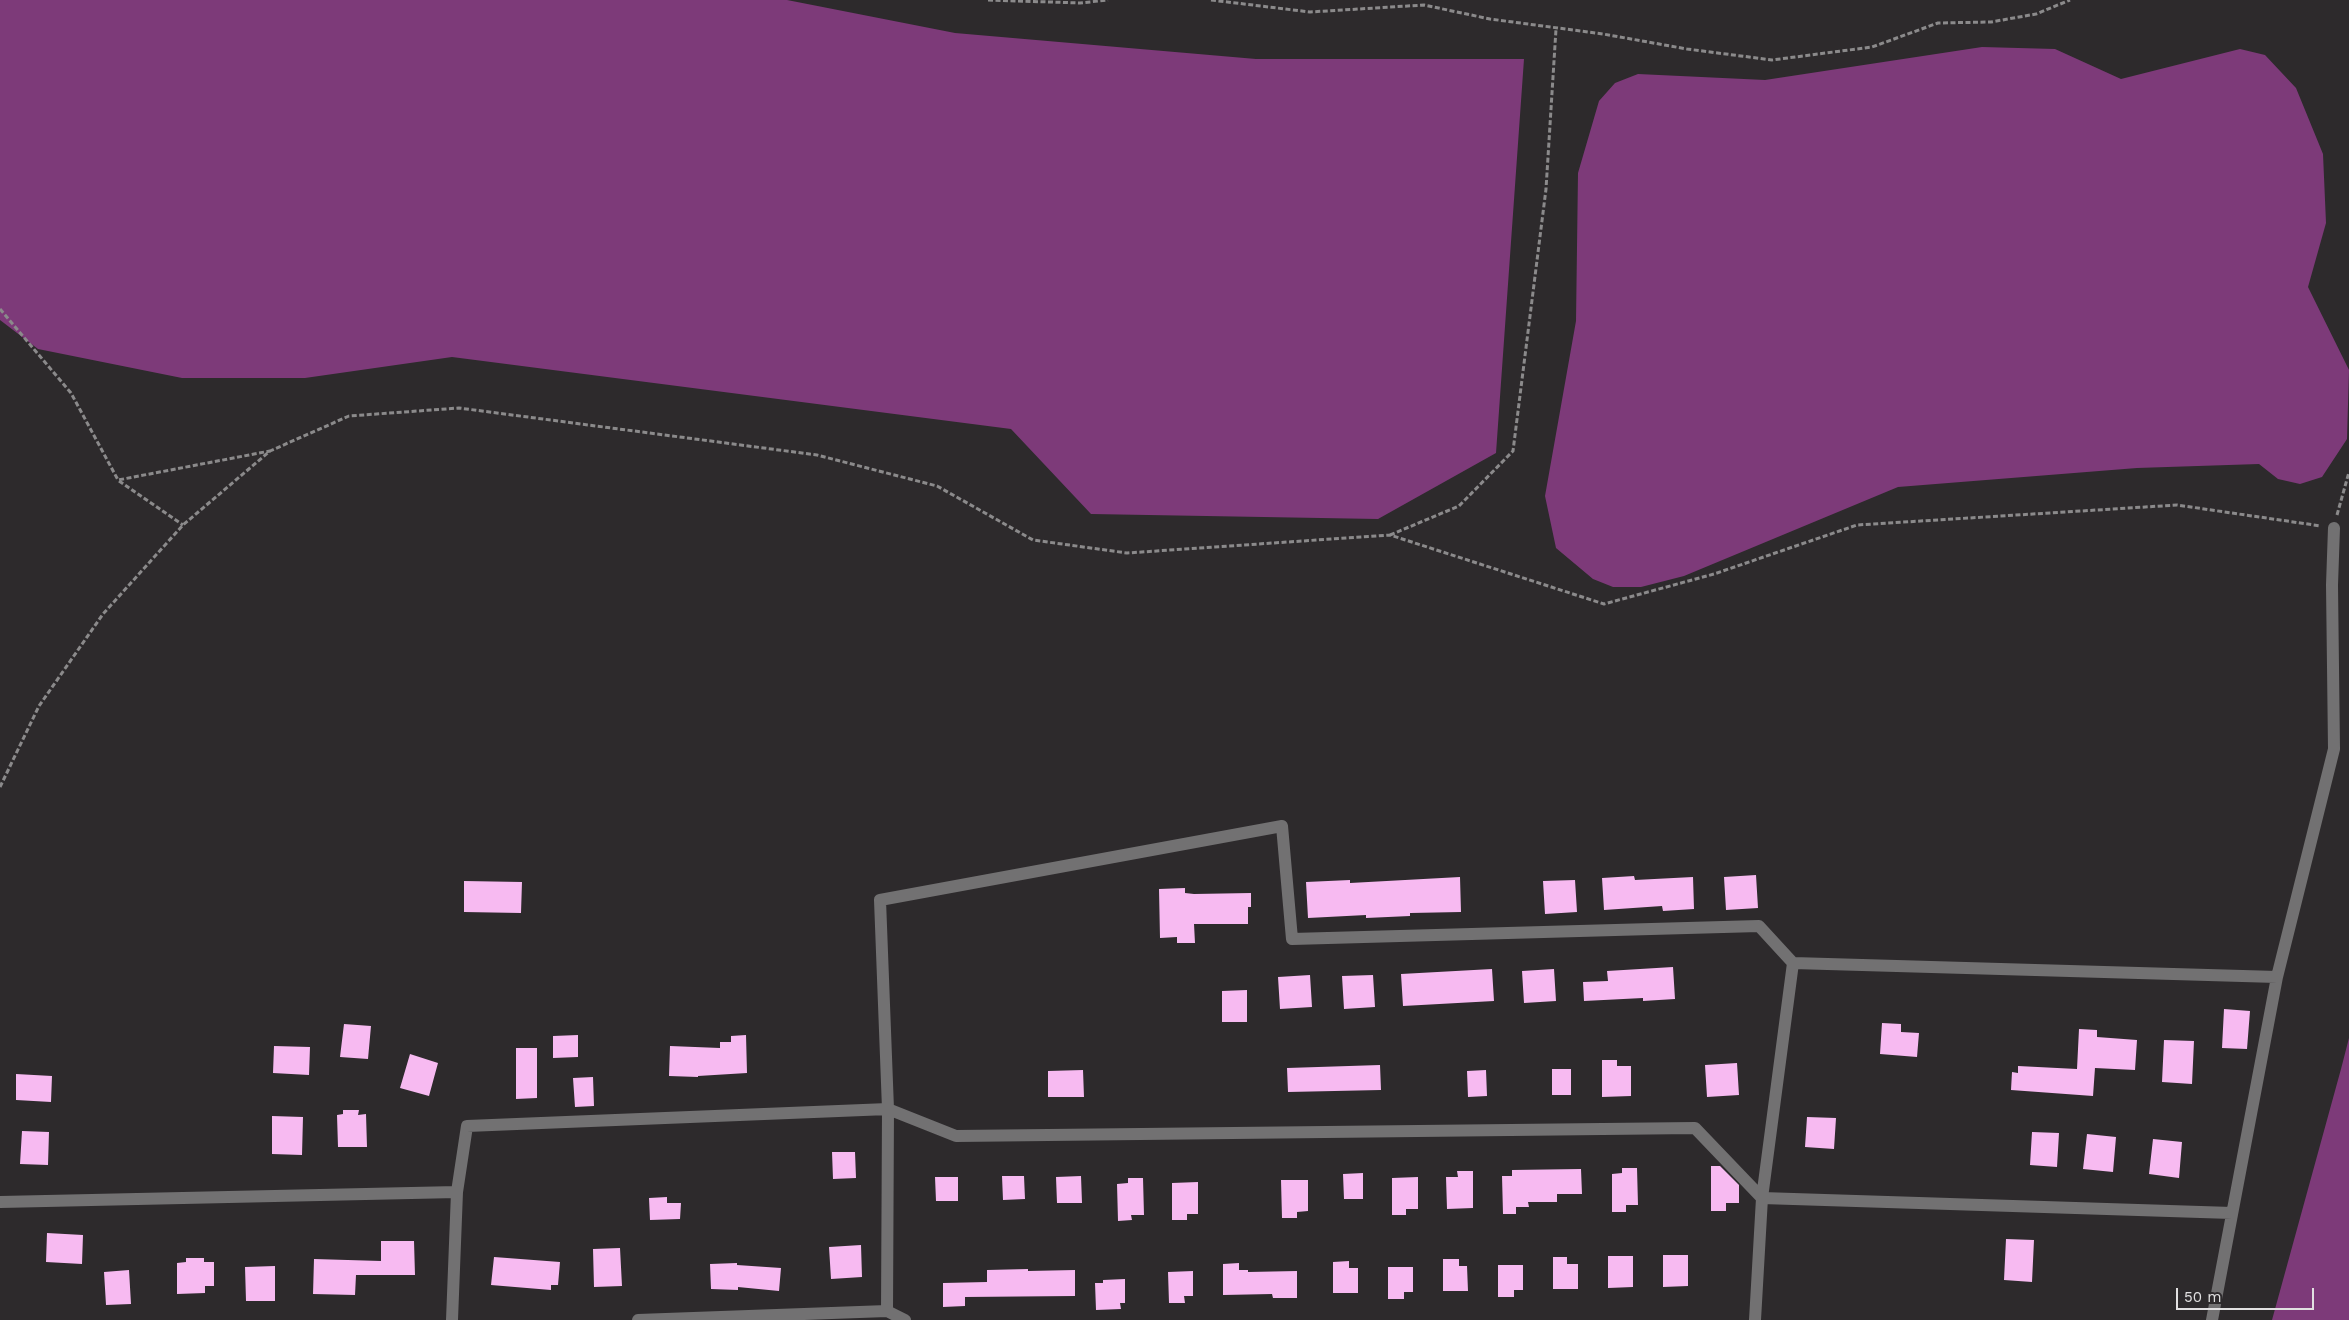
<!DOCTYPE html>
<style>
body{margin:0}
#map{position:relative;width:2349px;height:1320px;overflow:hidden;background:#2d2a2c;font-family:"Work Sans",sans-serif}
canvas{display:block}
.scale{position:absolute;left:2176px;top:1288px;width:138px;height:22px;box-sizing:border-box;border:2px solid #e1e0e1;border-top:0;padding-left:6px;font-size:15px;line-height:18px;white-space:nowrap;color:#e1e0e1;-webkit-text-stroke:4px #2d2a2c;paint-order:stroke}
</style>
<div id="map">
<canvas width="2349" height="1320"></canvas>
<div class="scale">50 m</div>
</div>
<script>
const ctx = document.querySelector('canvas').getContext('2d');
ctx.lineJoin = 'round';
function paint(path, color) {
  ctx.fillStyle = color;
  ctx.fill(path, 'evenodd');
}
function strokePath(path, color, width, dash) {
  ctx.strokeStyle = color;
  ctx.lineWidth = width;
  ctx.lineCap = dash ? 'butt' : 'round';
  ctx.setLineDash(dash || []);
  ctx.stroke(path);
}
paint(new Path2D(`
 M0 0H787L955 33 1256 59H1524L1496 453 1378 519 1091 514 1011 429 452 357 305 378H182L38 349 0 320Z
 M1982 47 2055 49 2121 79 2240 49 2265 55 2296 88 2323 154 2326 223 2308 287 2349 370 2347 439 2322 477 2300 484 2278 479 2259 464 2137 468 1898 487 1684 576 1641 587H1613L1593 579 1556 548 1545 496 1576 321 1578 173 1599 101 1615 83 1638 74 1765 80Z
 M2349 1038V1320H2272L2341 1069Z`), '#7d3a79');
paint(new Path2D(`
 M1756 875 1758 908 1726 910 1724 877Z
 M1634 876 1635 880 1693 877 1694 909 1663 911 1662 906 1604 910 1602 878Z
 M1460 877 1461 912 1410 913V916L1366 918V915L1308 918 1306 882 1350 880V883Z
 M1575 880 1577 912 1545 914 1543 881Z
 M464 881 522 882 521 913 464 912Z
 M1185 888V893L1194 894 1251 893V907H1248V924H1194L1195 943H1177V937L1160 938 1159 889Z
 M1673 967 1675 999 1643 1001V998L1584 1001 1583 982 1608 981 1607 971Z
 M1492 969 1494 1001 1403 1006 1401 974Z
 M1554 969 1556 1001 1524 1003 1522 971Z
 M1310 975 1312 1007 1280 1009 1278 977Z
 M1373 975 1375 1007 1344 1009 1342 976Z
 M1247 990V1022H1222V991Z
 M2224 1009 2250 1011 2247 1049 2222 1048Z
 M1882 1023 1901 1024V1032L1919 1033 1917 1057 1880 1054Z
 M344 1024 371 1026 368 1059 340 1057Z
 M2079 1029 2097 1030V1037L2137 1040 2135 1070 2095 1068 2093 1096 2011 1090 2012 1072 2018 1073V1066L2077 1069Z
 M578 1035V1057L553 1058V1036Z
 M746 1035 747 1073 698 1076V1077L669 1076 670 1046 720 1048V1042H731V1036Z
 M2164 1040 2194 1041 2192 1084 2162 1082Z
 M274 1046 310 1047 309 1075 273 1073Z
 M516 1048H537V1098L516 1099Z
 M410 1054 438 1063 429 1096 400 1088Z
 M1602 1060H1617V1066H1631V1096L1602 1097Z
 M1737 1063 1739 1095 1707 1097 1705 1065Z
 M1380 1065 1381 1090 1288 1092 1287 1068Z
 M1552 1069H1571V1095H1552Z
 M1083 1070 1084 1097H1048V1071Z
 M1486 1070 1487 1096 1468 1097 1467 1071Z
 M16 1074 52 1076 51 1102 16 1100Z
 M593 1077 594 1106 575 1107 573 1078Z
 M343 1110H359L358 1115 366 1114 367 1147H338L337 1115 343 1114Z
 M272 1116 303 1117 302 1155 272 1154Z
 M1807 1117 1836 1118 1834 1149 1805 1147Z
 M22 1131 49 1132 48 1165 20 1164Z
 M2032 1132 2059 1133 2057 1167 2030 1165Z
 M2087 1134 2116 1137 2113 1172 2083 1169Z
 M2153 1139 2182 1142 2179 1178 2149 1174Z
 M832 1152H855L856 1178 833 1179Z
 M1711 1166H1720L1739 1185V1203H1726V1211H1711Z
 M1622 1168H1637L1638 1205H1626V1212H1612V1174L1622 1173Z
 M1581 1169 1582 1194H1557V1202H1528L1529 1207H1516V1214H1503L1502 1176H1512V1170Z
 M1457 1171H1473V1208L1447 1209 1446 1177H1458Z
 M1363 1173V1199H1344L1343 1174Z
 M1002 1176H1024L1025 1199 1003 1200Z
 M1081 1176 1082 1203H1057L1056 1177Z
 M935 1177H958V1201H936Z
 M1418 1177V1209H1406V1215H1392V1178Z
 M1128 1178H1143L1144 1215H1131L1132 1220 1118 1221 1117 1184 1128 1183Z
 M1281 1180H1308V1211L1297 1212V1218H1282Z
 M1198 1182V1214H1187V1220H1172V1183Z
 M667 1197V1203H681L680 1219 650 1220 649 1198Z
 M47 1233 83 1235 82 1264 46 1262Z
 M2006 1239 2034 1240 2032 1282 2004 1280Z
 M381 1241H414L415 1275H356L355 1295 313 1294 314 1259 381 1261Z
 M861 1245 862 1277 831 1279 829 1247Z
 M620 1248 622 1286 594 1287 593 1249Z
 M1663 1255H1688V1286L1663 1287Z
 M1608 1256H1633V1287L1608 1288Z
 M494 1257 560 1262 558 1285H551V1290L491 1285Z
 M1553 1257H1567V1264H1578V1289H1553Z
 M186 1258H204V1262H214V1286H205V1293L177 1294V1263L186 1262Z
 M1443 1259H1459V1266H1467L1468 1291H1443Z
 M1349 1261V1268H1358V1293H1333V1262Z
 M737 1263V1265L781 1268 779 1291 738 1287V1290L711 1289 710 1264Z
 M1239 1263V1270H1248V1272L1297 1271V1298H1273L1272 1294 1223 1295V1264Z
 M1498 1265H1523V1290H1514V1297H1498Z
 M275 1266V1301H246L245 1267Z
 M1388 1267H1413V1292H1404V1299H1388Z
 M1028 1269V1271L1075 1270V1296L965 1297V1306L943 1307V1283L987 1282V1270Z
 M129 1270 131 1304 106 1305 104 1272Z
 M1193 1271V1296H1184L1185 1303H1169L1168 1272Z
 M1125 1279V1303H1120L1121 1309 1096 1310 1095 1283H1103V1280Z`), '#f7baf1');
strokePath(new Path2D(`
 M988 0 1080 3 1108 0
 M1211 0 1310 12 1424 5 1490 19 1603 34 1687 49 1772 60 1872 47 1938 23 1991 22 2036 14 2070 0
 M0 309 71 393 118 480 270 451
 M119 481 183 525
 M2337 515 2349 472
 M1390 535 1459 506 1513 451 1546 189 1556 29
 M0 787 39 706 103 614 183 525 270 451 349 416 459 408 817 455 937 486 1033 540 1127 553 1390 535 1604 604 1714 574 1857 525 2177 505 2321 526`), '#8b8a8b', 3, [5, 2.5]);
strokePath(new Path2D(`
 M1762 1198 1793 963
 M0 1202 457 1192
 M887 1311 888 1109 880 900 1282 826 1292 939 1759 926 1793 963 2277 977
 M452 1320 457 1192 467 1126 888 1109 956 1136 1695 1128 1762 1198
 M638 1320 887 1311 905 1320
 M1755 1320 1762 1198 2232 1213
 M2212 1320 2277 977 2334 749 2332 585 2334 528`), '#727172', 12);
</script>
